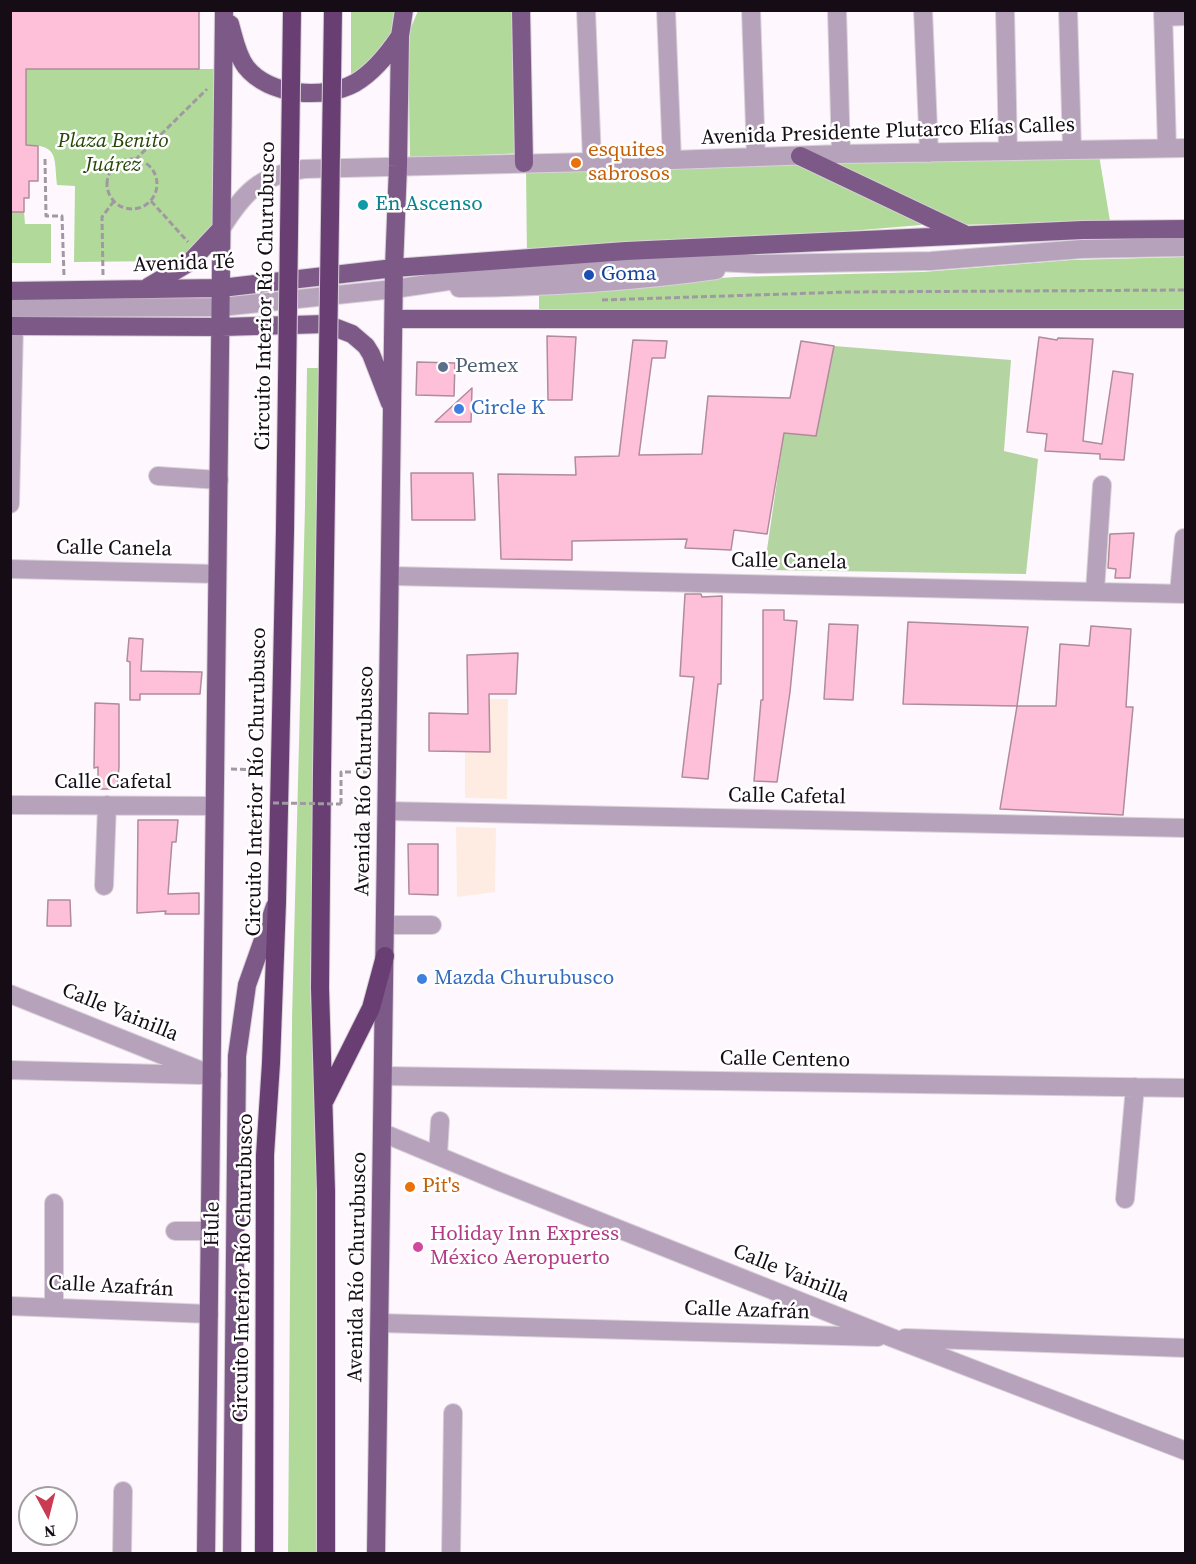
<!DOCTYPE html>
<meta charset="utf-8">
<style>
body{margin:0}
#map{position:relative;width:1196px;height:1564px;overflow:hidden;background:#fef8fe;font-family:"Source Serif 4",serif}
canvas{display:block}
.frame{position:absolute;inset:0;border:12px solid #160c16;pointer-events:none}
.north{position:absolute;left:18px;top:1486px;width:60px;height:60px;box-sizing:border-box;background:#fff;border:2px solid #a29ea2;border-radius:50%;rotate:173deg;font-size:16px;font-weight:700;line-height:24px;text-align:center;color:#160c16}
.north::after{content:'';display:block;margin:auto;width:21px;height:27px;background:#ca3a52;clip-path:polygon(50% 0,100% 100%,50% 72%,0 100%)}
</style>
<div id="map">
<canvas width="1196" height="1564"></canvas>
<div class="frame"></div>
<div class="north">N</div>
</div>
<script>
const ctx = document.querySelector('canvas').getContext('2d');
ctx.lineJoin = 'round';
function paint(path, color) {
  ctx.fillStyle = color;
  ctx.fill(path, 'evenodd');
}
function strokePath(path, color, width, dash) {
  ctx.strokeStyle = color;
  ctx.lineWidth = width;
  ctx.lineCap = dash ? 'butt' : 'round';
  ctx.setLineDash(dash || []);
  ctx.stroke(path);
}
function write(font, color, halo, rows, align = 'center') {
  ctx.font = font + ' "Source Serif 4",serif';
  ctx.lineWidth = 5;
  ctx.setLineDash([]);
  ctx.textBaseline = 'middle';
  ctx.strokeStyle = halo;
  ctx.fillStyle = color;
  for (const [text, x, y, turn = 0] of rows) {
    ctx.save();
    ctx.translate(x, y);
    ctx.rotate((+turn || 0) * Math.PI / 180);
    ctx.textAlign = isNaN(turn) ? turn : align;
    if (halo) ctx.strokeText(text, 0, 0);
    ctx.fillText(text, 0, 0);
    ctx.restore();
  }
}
paint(new Path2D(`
 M490 699H508L507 799 465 798V752H490Z
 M456 827 496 828 495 892 457 897Z`), '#feece2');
paint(new Path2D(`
 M834 346 1011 360 1004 451 1038 459 1026 574 764 570 784 433Z`), '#b4d4a2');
paint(new Path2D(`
 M351 11H400L396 51 351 80Z
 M418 11H520L526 153 410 158 408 34Z
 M26 69H214L218 206 212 231 190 255 166 261 74 262 75 186 57 185C54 157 59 145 26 145Z
 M1099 155 1110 221 957 225 823 160Z
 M795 162 933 224 527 258 526 169Z
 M11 212H24L25 224H51V263H11Z
 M1185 257V315L539 313V296L469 297 468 295 735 277 923 272 1071 260Z
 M307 368H324L310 989 316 1097 318 1202 316 1553 288 1554 292 1019 305 506Z`), '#b1d99a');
const building = new Path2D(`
 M10 10H199V69H26V145L38 146V181H29V198H24V212H10Z
 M547 336 576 337 572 400H548Z
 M1039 337 1057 340 1058 338 1093 339 1083 441 1102 444 1113 371 1133 374 1124 460 1100 459V454L1045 451 1047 434 1027 432Z
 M633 340 667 341 665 358H652L639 455 702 454 708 396 790 398 801 341 834 346 816 436 784 433 767 534 734 530 731 550 685 548 687 539 572 541V560L501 559 498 474 576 475 575 457 619 456Z
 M417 362 455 363 454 396 416 395Z
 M472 388 471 422H435Z
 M411 473H473L475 520H412Z
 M1134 533 1130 578H1115L1116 569 1108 568 1110 534Z
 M685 594H701L702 597 722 596 721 684H718L708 779 682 777 694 677 680 676Z
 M763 610H784V620L797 621 790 692 777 782 754 781 761 700H763Z
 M908 622 1028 627 1017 706 903 704Z
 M829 624 858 625 853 700 824 699Z
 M1091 626 1131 629 1126 707H1133L1123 815 1000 809 1017 706H1056L1060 644 1089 646Z
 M129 638 143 639 141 671 202 672 200 694H140V700H130V662L127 661Z
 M518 653 516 694H489L490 752 429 751V713L468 714 467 655Z
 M95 703 119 704V767L117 789H98V767L94 768Z
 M138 820H178L176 842H172L168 894 199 893V914H165L166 911 137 913Z
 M408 844H438V895L409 894Z
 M48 900H70L71 926H47Z`);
paint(building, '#fdc0d8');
strokePath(building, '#b08b99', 1.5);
const minor = new Path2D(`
 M586 10 592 161
 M666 10 672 160
 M751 10 756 157
 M837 10 841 154
 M923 10 929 153
 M1005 10 1008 151
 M1068 10 1072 149
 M1163 10 1167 148
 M1163 17 1186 16
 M221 229C244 192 259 176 304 169L672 160 841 154 1186 148
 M459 288C545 287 631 282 716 270
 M10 308 221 307 394 289 509 272 675 260 758 264 931 261 1082 249 1186 247
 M158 476 219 480
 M10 504 14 326
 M10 569 217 574
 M391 576 1186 594
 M1095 591 1102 485
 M1179 593 1184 538
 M10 805 214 806
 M387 811 1186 828
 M104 886 107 805
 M386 925H432
 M10 994 212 1075
 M10 1070 201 1075
 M383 1076 1186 1088
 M383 1133 498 1181 890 1337 1186 1451
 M438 1155 440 1121
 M1125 1199 1135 1087
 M175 1231H210
 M10 1306 209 1314
 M54 1307V1203
 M380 1323 878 1337
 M905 1338 1186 1348
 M122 1554 123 1491
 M451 1554 453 1413`);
const major = new Path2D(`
 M521 10 524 163
 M230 24C234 38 237 55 246 67 269 96 324 100 355 83 374 72 388 54 400 36
 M800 156 964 234
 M148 287 190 262 221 229
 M10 291 221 288 394 268 626 251 1083 230 1186 229
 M395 319H1186
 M10 326 221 327 326 324 352 334 366 346 371 354 390 403
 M206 1554 224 10
 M232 1554 237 1056 247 985 275 906
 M376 1554 394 268 398 166 400 36 404 10`);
const highway = new Path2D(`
 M322 770 320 988 326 1191V1554
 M325 1100 371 1008 385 956
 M264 1554 265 1155 271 1063 277 902 285 530`);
strokePath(minor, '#d9d2d9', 20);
strokePath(major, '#d9d2d9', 20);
strokePath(highway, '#d9d2d9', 20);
strokePath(new Path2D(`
 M107 184a25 25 0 1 1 50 0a25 25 0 1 1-50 0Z
 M45 159 46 216H62L64 276
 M135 160 207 89
 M151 201 188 242
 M103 275 102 217 114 201
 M602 300 847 292 1186 290
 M231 769 263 770
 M341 804V772H371`), '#a199a1', 3, [6, 3]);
strokePath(minor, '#b7a2bc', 18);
strokePath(major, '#7d5987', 18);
strokePath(highway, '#693f73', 18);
const highwayBridge = new Path2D(`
 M285 530 292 10
 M322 770 333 10`);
strokePath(highwayBridge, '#d9d2d9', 20, []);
strokePath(new Path2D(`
 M273 803 341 804`), '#a199a1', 3, [6, 3]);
strokePath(highwayBridge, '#693f73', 18);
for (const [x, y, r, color] of [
 [576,163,6,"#e8710a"],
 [363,205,6,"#0f9aa8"],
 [589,275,6,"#1a4fb4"],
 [443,367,6,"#5c6f8a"],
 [459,409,6,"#3f7fe0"],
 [422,979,6,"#3f7fe0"],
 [410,1187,6,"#e8710a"],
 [418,1247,6,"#d1479c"]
]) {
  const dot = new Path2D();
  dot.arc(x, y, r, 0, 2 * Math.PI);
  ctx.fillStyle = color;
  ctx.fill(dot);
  strokePath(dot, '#fff', 2);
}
write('21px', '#160c16', '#fff', [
 ["Avenida Presidente Plutarco Elías Calles",888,132,-2],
 ["Avenida Té",184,264,-2],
 ["Circuito Interior Río Churubusco",266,296,-89],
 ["Calle Canela",114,549,1],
 ["Calle Canela",789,562,1],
 ["Avenida Río Churubusco",365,781,-89],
 ["Circuito Interior Río Churubusco",257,782,-89],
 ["Calle Cafetal",113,783],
 ["Calle Cafetal",787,797,1],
 ["Calle Vainilla",120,1013,22],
 ["Calle Centeno",785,1060,1],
 ["Hule",213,1224,-89],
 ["Avenida Río Churubusco",358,1267,-89],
 ["Circuito Interior Río Churubusco",244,1268,-89],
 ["Calle Vainilla",791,1274,22],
 ["Calle Azafrán",111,1287,3],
 ["Calle Azafrán",747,1311,2]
]);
write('italic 21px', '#234603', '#fff', [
 ["Plaza Benito",113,142],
 ["Juárez",113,166]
]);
write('21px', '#c56008', '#fff', [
 ["esquites",588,151],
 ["sabrosos",588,175],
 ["Pit's",422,1187]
], 'left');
write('21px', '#0d838f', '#fff', [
 ["En Ascenso",375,205]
], 'left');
write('21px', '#164399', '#fff', [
 ["Goma",601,275]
], 'left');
write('21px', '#4e5e75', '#fff', [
 ["Pemex",455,367]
], 'left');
write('21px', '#366cbe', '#fff', [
 ["Circle K",471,409],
 ["Mazda Churubusco",434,979]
], 'left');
write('21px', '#b23c85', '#fff', [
 ["Holiday Inn Express",430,1235],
 ["México Aeropuerto",430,1259]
], 'left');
</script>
